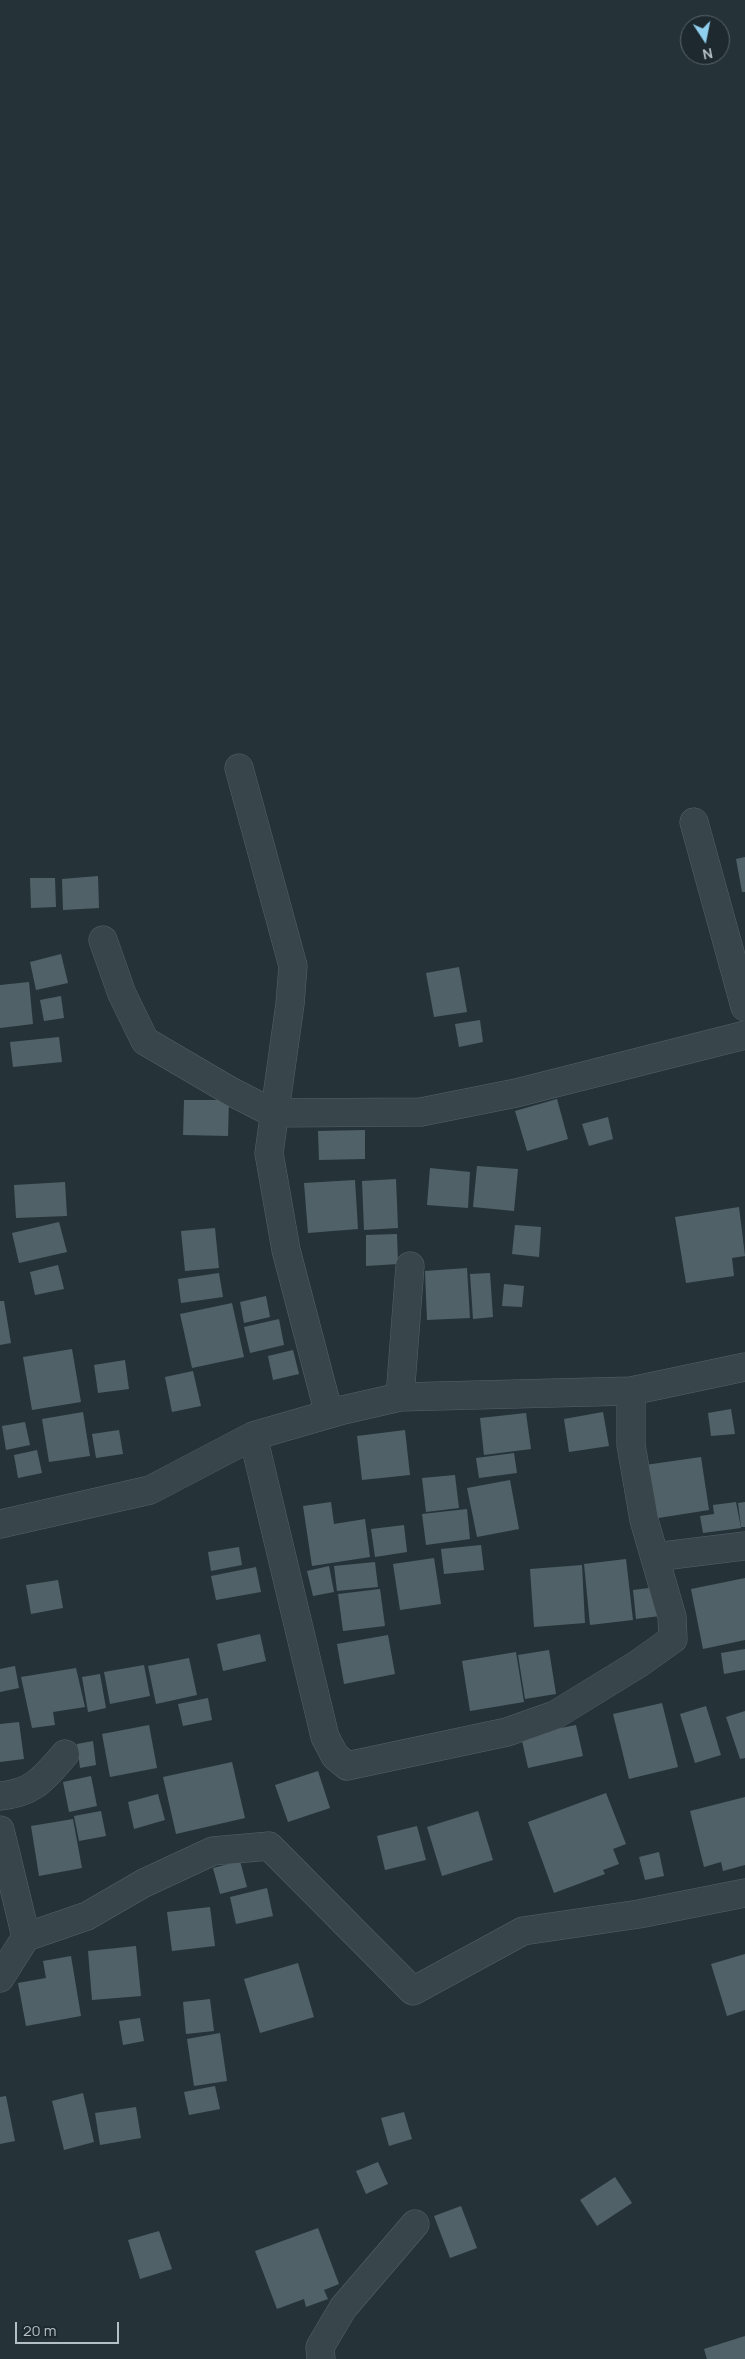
<!DOCTYPE html>
<style>
body{margin:0}
#map{position:relative;width:745px;height:2359px;overflow:hidden;background:#253339;font-family:Manrope,sans-serif}
canvas{display:block}
.north{position:absolute;left:680px;top:15px;width:50px;height:50px;box-sizing:border-box;background:#1d292f;border:1px solid #59656b;border-radius:50%;rotate:169deg;font-size:14px;font-weight:700;line-height:20px;text-align:center;color:#b4c0c6}
.north::after{content:'';display:block;margin:auto;width:18px;height:22px;background:#90cfee;clip-path:polygon(50% 0,100% 100%,50% 72%,0 100%)}
.scale{position:absolute;left:15px;top:2322px;width:104px;height:22px;box-sizing:border-box;border:2px solid #b4c0c6;border-top:0;padding-left:6px;font-size:15px;line-height:18px;white-space:nowrap;color:#b4c0c6;-webkit-text-stroke:4px #1d292f;paint-order:stroke}
</style>
<div id="map">
<canvas width="745" height="2359"></canvas>
<div class="north">N</div>
<div class="scale">20 m</div>
</div>
<script>
const ctx = document.querySelector('canvas').getContext('2d');
ctx.lineJoin = 'round';
function paint(path, color) {
  ctx.fillStyle = color;
  ctx.fill(path, 'evenodd');
}
function strokePath(path, color, width, dash) {
  ctx.strokeStyle = color;
  ctx.lineWidth = width;
  ctx.lineCap = dash ? 'butt' : 'round';
  ctx.setLineDash(dash || []);
  ctx.stroke(path);
}
paint(new Path2D(`
 M745 857V892H742L736 859Z
 M98 876 99 908 63 910 62 879Z
 M30 878H55L56 907 31 908Z
 M61 954 68 983 36 990 30 962Z
 M459 967 467 1012 434 1017 426 973Z
 M29 982 33 1024 0 1028V985Z
 M61 996 64 1018 44 1021 40 1000Z
 M480 1020 483 1042 459 1047 455 1024Z
 M59 1037 62 1062 13 1067 10 1042Z
 M557 1099 568 1139 527 1151 515 1111Z
 M184 1100H229L228 1136 183 1135Z
 M608 1117 613 1139 589 1146 582 1124Z
 M365 1130V1159L319 1160 318 1131Z
 M477 1166 518 1169 514 1211 473 1207Z
 M430 1168 470 1172 468 1208 427 1205Z
 M396 1179 398 1228 364 1230 362 1181Z
 M355 1180 358 1229 308 1233 304 1183Z
 M65 1182 67 1216 16 1218 14 1185Z
 M739 1207 745 1256 732 1258 734 1276 686 1283 675 1217Z
 M59 1222 67 1252 19 1263 12 1233Z
 M515 1225 541 1227 539 1257 512 1254Z
 M215 1228 219 1268 185 1271 181 1231Z
 M397 1234 398 1264 366 1266V1235Z
 M58 1265 64 1289 35 1295 30 1272Z
 M467 1268 470 1318 427 1320 425 1271Z
 M219 1273 223 1297 181 1303 178 1279Z
 M490 1273 493 1317 473 1319 470 1274Z
 M504 1284 524 1286 522 1307 502 1306Z
 M266 1296 270 1317 244 1323 240 1302Z
 M0 1301H4L11 1343 0 1345Z
 M232 1303 244 1357 192 1368 180 1314Z
 M279 1319 284 1345 250 1353 244 1327Z
 M72 1349 81 1402 32 1410 23 1357Z
 M293 1350 299 1374 273 1380 268 1356Z
 M125 1360 129 1389 98 1393 94 1365Z
 M193 1371 201 1406 172 1412 165 1377Z
 M731 1409 735 1434 711 1436 708 1413Z
 M83 1412 90 1456 49 1462 42 1419Z
 M603 1412 609 1446 569 1452 564 1419Z
 M526 1413 531 1449 484 1455 480 1418Z
 M25 1422 30 1445 6 1450 2 1426Z
 M119 1430 123 1454 96 1458 92 1434Z
 M405 1430 410 1475 362 1480 357 1436Z
 M37 1450 42 1473 18 1478 14 1455Z
 M514 1453 517 1473 479 1478 476 1458Z
 M701 1457 709 1510 652 1519 645 1465Z
 M455 1475 459 1508 426 1512 422 1478Z
 M510 1480 519 1529 477 1537 467 1488Z
 M331 1502 334 1524 365 1519 370 1557 312 1566 303 1506Z
 M736 1502 741 1528 703 1533 700 1516 714 1514 713 1505Z
 M745 1502V1527H741L738 1503Z
 M467 1509 470 1539 426 1545 422 1514Z
 M404 1525 407 1552 375 1557 371 1529Z
 M481 1545 484 1570 444 1574 441 1549Z
 M239 1547 242 1565 211 1571 208 1552Z
 M434 1558 441 1604 400 1610 393 1564Z
 M626 1559 633 1620 590 1625 584 1564Z
 M375 1562 378 1587 337 1591 334 1566Z
 M582 1565 585 1623 534 1627 530 1569Z
 M329 1566 334 1592 313 1596 307 1571Z
 M256 1567 261 1592 216 1600 211 1576Z
 M745 1578V1640L703 1649 691 1589Z
 M58 1580 63 1608 31 1614 26 1585Z
 M657 1587 660 1616 636 1619 633 1590Z
 M380 1589 385 1626 343 1631 338 1594Z
 M260 1634 266 1661 223 1671 217 1644Z
 M388 1635 395 1674 344 1684 337 1644Z
 M745 1649V1670L724 1674 721 1653Z
 M549 1650 556 1694 525 1699 518 1655Z
 M516 1652 524 1702 470 1711 462 1661Z
 M189 1658 197 1695 156 1704 148 1666Z
 M144 1665 150 1696 110 1704 104 1672Z
 M15 1666 19 1688 0 1692V1669Z
 M76 1668 85 1707 53 1712 55 1725 32 1728 21 1677Z
 M100 1674 106 1708 88 1712 82 1677Z
 M208 1698 212 1720 183 1726 178 1704Z
 M662 1703 678 1767 629 1779 613 1714Z
 M706 1706 721 1755 695 1763 680 1714Z
 M745 1711V1758L740 1759 726 1717Z
 M19 1722 24 1759 0 1762V1724Z
 M149 1725 157 1768 110 1777 102 1734Z
 M576 1725 583 1756 528 1768 521 1736Z
 M93 1741 96 1765 80 1768 77 1744Z
 M232 1762 245 1818 176 1834 163 1777Z
 M318 1771 330 1808 288 1822 275 1785Z
 M91 1776 97 1806 69 1812 63 1782Z
 M606 1793 626 1844 613 1849 619 1864 603 1870 605 1874 554 1893 528 1822Z
 M158 1794 165 1820 134 1829 128 1802Z
 M745 1797V1865L723 1871 721 1862 704 1867 690 1811Z
 M101 1811 106 1836 79 1841 74 1816Z
 M478 1811 493 1860 442 1876 427 1827Z
 M73 1819 82 1868 39 1876 31 1826Z
 M417 1826 426 1860 385 1870 377 1836Z
 M659 1852 664 1876 645 1880 639 1857Z
 M240 1861 247 1887 220 1894 213 1868Z
 M267 1888 273 1916 236 1924 230 1897Z
 M210 1907 215 1946 172 1951 167 1912Z
 M136 1946 141 1996 92 2000 88 1951Z
 M745 1954V2010L727 2016 711 1964Z
 M71 1956 81 2016 26 2026 18 1983 46 1978 43 1961Z
 M298 1963 314 2017 260 2033 244 1979Z
 M210 1999 214 2031 186 2034 183 2002Z
 M140 2018 144 2041 123 2045 119 2021Z
 M220 2033 227 2081 194 2086 187 2039Z
 M215 2086 220 2109 189 2115 184 2092Z
 M83 2093 94 2142 64 2150 52 2101Z
 M6 2096 15 2141 0 2144V2097Z
 M136 2107 141 2138 100 2145 95 2113Z
 M404 2112 412 2139 389 2146 381 2118Z
 M378 2162 388 2184 366 2194 356 2171Z
 M615 2177 632 2203 597 2226 580 2200Z
 M461 2206 477 2248 450 2258 434 2216Z
 M318 2228 339 2284 324 2290 328 2299 306 2307 304 2299 277 2309 255 2251Z
 M159 2231 172 2269 140 2279 128 2240Z
 M745 2336V2359H707L704 2349Z`), '#506168');
const minor = new Path2D(`
 M239 768 293 966 290 1004 269 1153 286 1250 329 1414
 M694 822 745 1007
 M103 940 122 994 145 1041 232 1092 273 1113 421 1112 516 1093 745 1035
 M400 1397 410 1266
 M253 1436 325 1737 335 1756 347 1766 507 1732 555 1715 638 1664 673 1639 672 1617 644 1520 631 1445V1391
 M0 1524 150 1490 253 1436 343 1410 400 1397 631 1391 745 1367
 M655 1557 745 1546
 M0 1796C34 1793 44 1778 65 1754
 M0 1830 26 1937
 M0 1978 26 1937 87 1916 144 1883 213 1851 269 1846 413 1991 523 1931 639 1914 745 1893
 M321 2359 320 2347 343 2308 415 2224`);
strokePath(minor, '#566268', 29);
strokePath(minor, '#38454a', 28);
</script>
